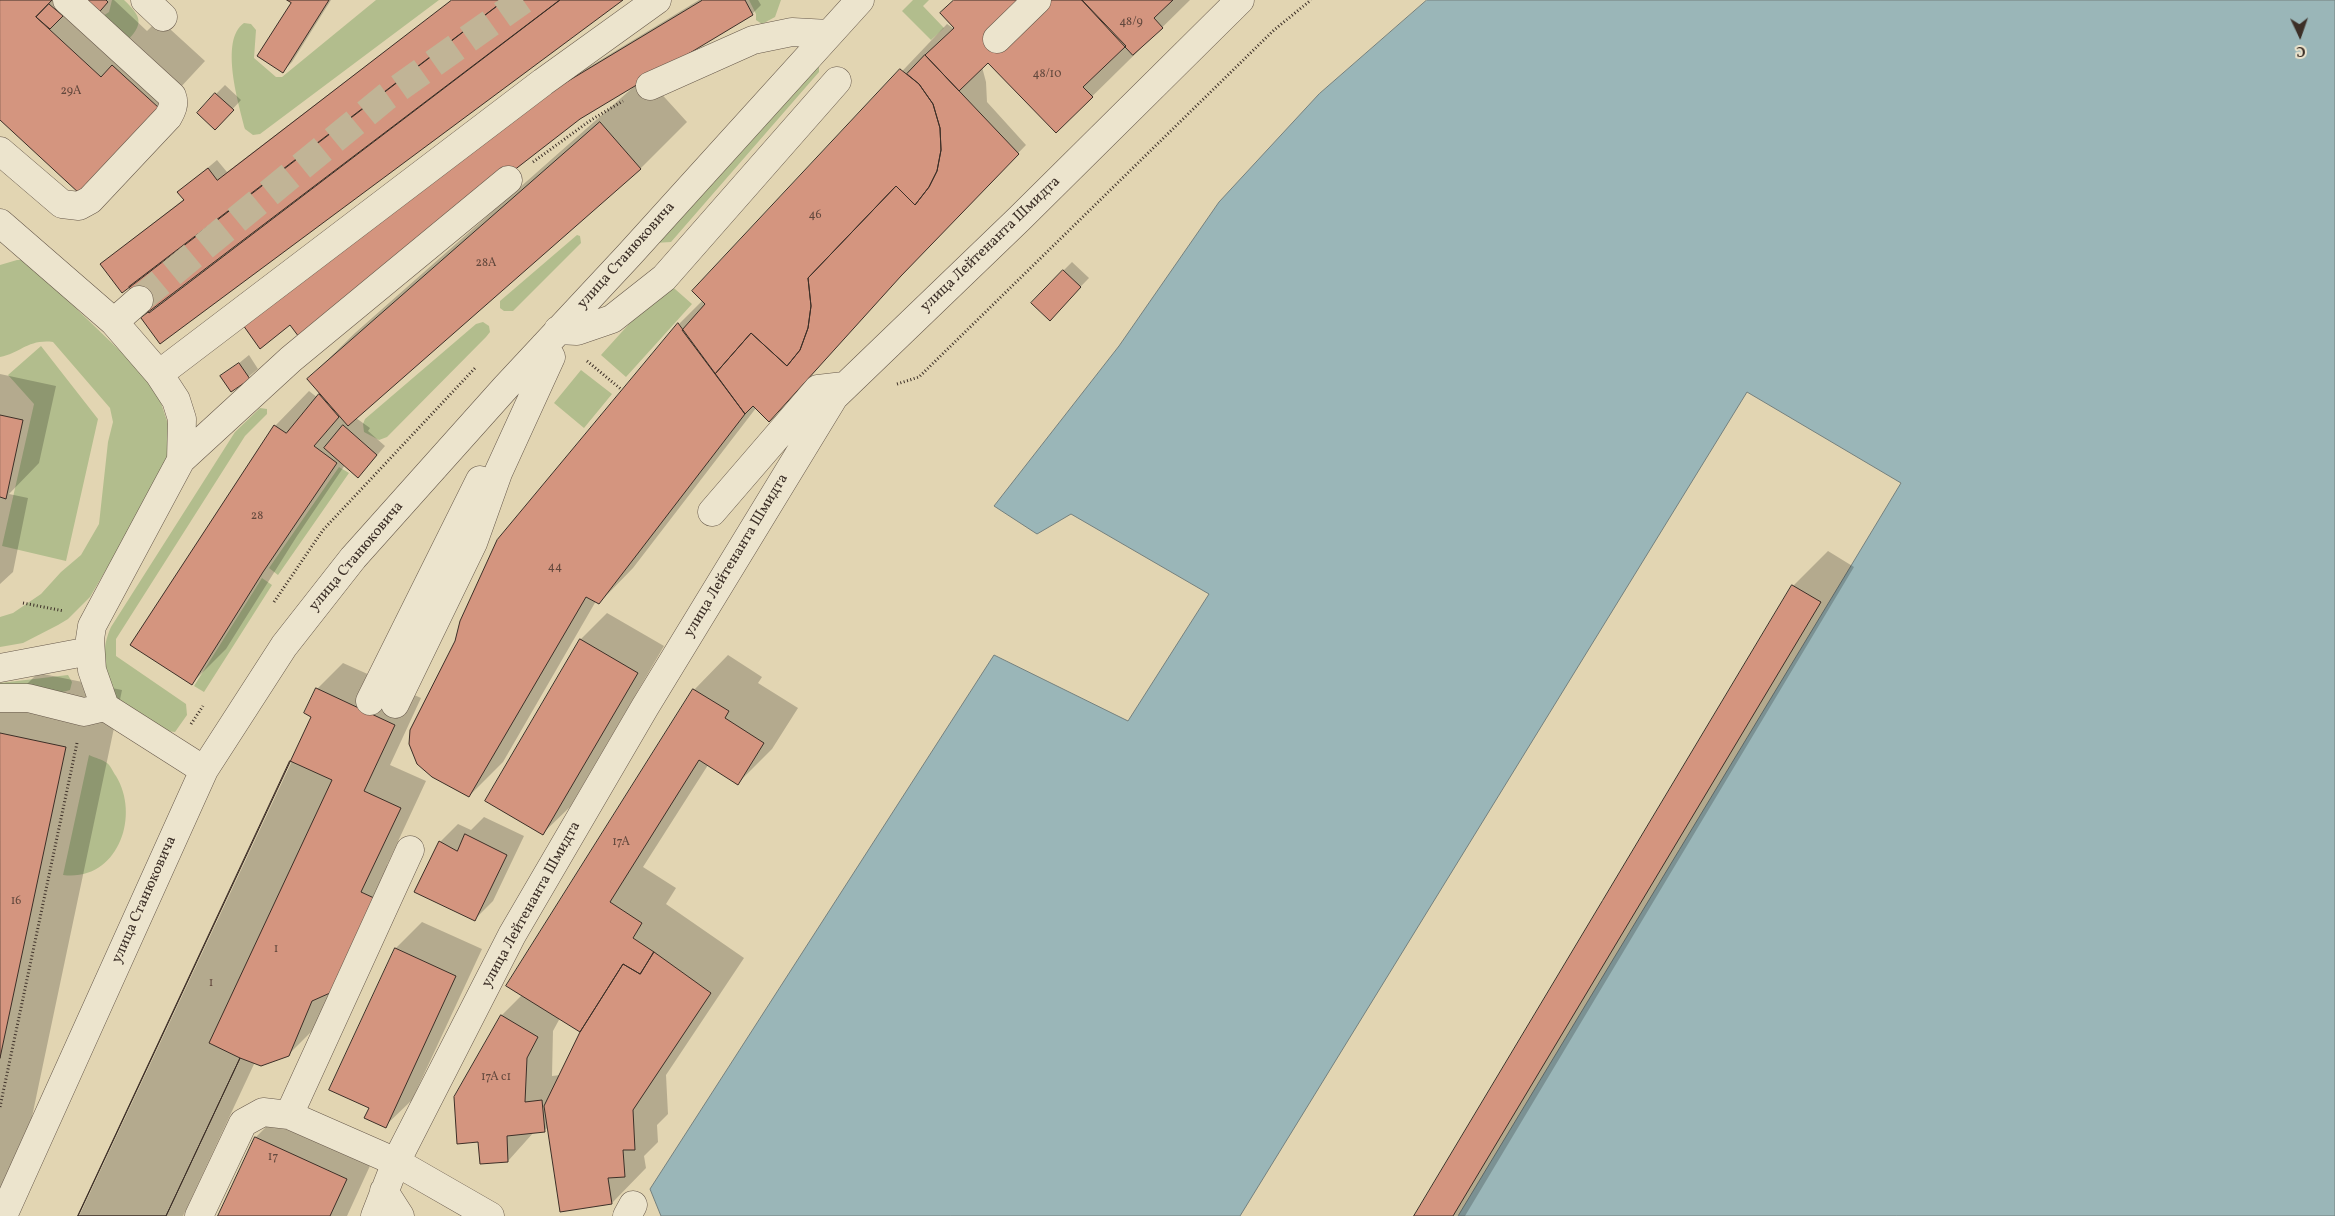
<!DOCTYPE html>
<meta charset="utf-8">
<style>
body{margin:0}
#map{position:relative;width:2335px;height:1216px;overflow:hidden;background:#e2d5b2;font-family:Vollkorn,serif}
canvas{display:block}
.north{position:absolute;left:2275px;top:10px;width:50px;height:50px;-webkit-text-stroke:4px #ece4cd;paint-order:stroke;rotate:177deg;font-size:14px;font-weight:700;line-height:20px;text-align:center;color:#3c2f27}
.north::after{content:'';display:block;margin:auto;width:18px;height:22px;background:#3c2f27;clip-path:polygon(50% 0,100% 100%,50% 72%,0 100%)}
</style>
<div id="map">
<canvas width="2335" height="1216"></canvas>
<div class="north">С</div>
</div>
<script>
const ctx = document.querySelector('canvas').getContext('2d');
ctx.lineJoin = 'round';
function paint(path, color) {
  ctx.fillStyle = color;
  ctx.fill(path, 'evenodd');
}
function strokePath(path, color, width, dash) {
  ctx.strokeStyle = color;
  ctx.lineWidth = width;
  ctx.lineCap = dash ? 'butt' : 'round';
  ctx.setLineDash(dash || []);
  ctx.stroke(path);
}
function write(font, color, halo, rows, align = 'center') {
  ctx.font = font + ' Vollkorn,serif';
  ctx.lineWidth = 4.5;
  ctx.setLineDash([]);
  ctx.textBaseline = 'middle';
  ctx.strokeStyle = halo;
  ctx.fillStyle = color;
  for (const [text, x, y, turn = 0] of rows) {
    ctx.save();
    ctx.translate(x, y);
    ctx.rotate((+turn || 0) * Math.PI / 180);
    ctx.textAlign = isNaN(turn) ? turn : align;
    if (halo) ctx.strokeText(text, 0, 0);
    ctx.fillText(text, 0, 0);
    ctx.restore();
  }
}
paint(new Path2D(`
 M112 0H124C142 17 144 24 126 42L100 18 109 12Z
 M376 0H439L260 134 253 135 245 129C239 105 219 40 244 23L251 24 256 30 254 58 276 77H282Z
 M749 0H781L775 17 762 24 756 20V14Z
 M913 0H929L923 6 944 28 931 40 902 11Z
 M819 64V72L671 242 654 243Z
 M577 235 580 236 581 243 513 311H504L500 308V301Z
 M17 260H26L147 377 161 403 168 424 171 445 169 462 90 597 68 619 58 625 23 643 0 647V617L13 613 41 594 61 572 81 555 99 524 108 442 113 422 110 408 53 342C28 339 21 353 0 357V265Z
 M667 282 692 304 626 377 601 355Z
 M483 322 489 326 490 332 486 337 387 437 379 440 364 432 363 424 365 419 476 324Z
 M41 346 98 419 66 561 2 546 34 404 8 375Z
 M581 370 612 394 584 428 554 403Z
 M260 408 267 409V414L245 436 116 639V656L186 704 187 715 175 732 167 731C156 724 118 703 113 694 100 673 102 647 111 627L235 432Z
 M339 467 349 473 278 575 269 568Z
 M262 578 272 585 204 692 194 686Z
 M68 675 72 682 70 690 59 693 0 695V683Z
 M89 755C95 758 102 759 107 763 111 766 113 772 116 776 141 817 117 882 63 875Z`), '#b2bd8d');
const water = new Path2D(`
 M1427 0H2335V1216H1458L1901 483 1747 392 1240 1216H661L650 1189 994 655 1128 721 1209 594 1071 514 1037 534 994 506 1119 346 1219 202 1319 94Z`);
paint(water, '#9ab6b8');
strokePath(water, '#74807e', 1);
paint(new Path2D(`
 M0 0H114L147 31 159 19 205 61 126 146 0 119Z
 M290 0H331L292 62 283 71 293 2Z
 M452 0H620L150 312 130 286 101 264 184 199 179 192 217 160 227 172Z
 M699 0H758L761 5 752 14 647 78 687 122 641 168 356 418 370 428 368 431 385 446 367 467 345 465 297 536 226 649 192 683 132 644 275 426 309 391 318 398 321 394 308 379 355 333 638 83 579 118 299 335 566 81Z
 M955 0H1190L1056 132 988 61 982 67 986 82 987 102 1026 145 910 265 756 408 633 568 599 603 596 601 503 762 469 796 679 324 703 300 693 291 947 24 956 30Z
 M225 85 241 100 215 128 216 94Z
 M1072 262 1089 278 1058 310 1063 271Z
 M249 355 258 369 231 391 222 377Z
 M0 374 56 386 39 463 9 494 28 498 13 572 0 584Z
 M1828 551 1854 567 1465 1216H1415L1793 586Z
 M607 613 664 646 570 807 543 833 486 800 581 639Z
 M728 655 762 677 758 683 798 708 772 749 738 783 708 765 643 867 676 888 666 904 744 958 666 1075 668 1114 657 1125 658 1142 644 1156 646 1168 612 1203 549 1126 544 1131 534 1132 508 1161 479 1141 455 1097 502 1015 522 995 694 690ZM560 1018 582 1032 561 1075 552 1076 553 1031Z
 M343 663 421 698 390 765 426 781 387 865 400 871 315 1028 288 1055 255 1062 183 1216H79L313 716 317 689Z
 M38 673 122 690 13 1207 0 1216V711Z
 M484 817 524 836 493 901 475 919 440 842 458 824 471 830Z
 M422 922 482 949 412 1100 385 1126 370 1107 396 948Z
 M290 1103 380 1144 347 1216H220L256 1137Z`), '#0003');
const building = new Path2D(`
 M0 0H52L36 17 101 77 112 65 159 108 80 194 0 120Z
 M76 0H106L108 2 95 17Z
 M287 0H329L283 73 257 56 291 3Z
 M452 0H505L122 293 100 264 184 200 177 192 208 168 217 180Z
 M505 0H560L149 313 129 287Z
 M560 0H623L160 344 141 318Z
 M703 0H745L753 15 580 119 299 337 290 325 260 349 243 325 555 89Z
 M954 0H1082L1126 46 1083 87 1093 97 1056 133 988 63 959 91 925 55 954 28 940 13Z
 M1082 0H1173L1154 18 1163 28 1133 55Z
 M49 4 63 16 50 29 36 17Z
 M925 55 1019 154 901 276 769 422 753 406 745 414 715 374 751 333 787 366 800 350 808 328 811 306 808 278 896 186 915 205 929 187 937 171 941 150 940 128 933 104 919 84 907 74Z
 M900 69 919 84 933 104 940 128 941 150 937 171 929 187 915 205 896 186 808 278 811 306 808 328 800 350 787 366 751 333 715 374 682 330 705 304 692 291Z
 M215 93 234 110 215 130 197 113Z
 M600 122 641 169 348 426 307 379Z
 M1063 270 1081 287 1050 321 1031 303Z
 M678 323 745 414 599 604 586 597 469 797 432 777 417 764 409 744 410 730 455 641 460 621 497 540Z
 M239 363 250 379 231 392 220 376Z
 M319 394 339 417 314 446 337 463 263 572 192 685 130 645 274 425 286 433Z
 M0 415 23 420 6 499 0 497Z
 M343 425 377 455 358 478 324 448Z
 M1792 585 1821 602 1453 1216H1414Z
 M580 639 638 673 543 835 485 801Z
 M316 688 395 725 364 791 401 808 361 892 374 898 330 993 312 1001 289 1056 261 1066 240 1058 166 1216H78L311 717 304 713Z
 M693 689 729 711 725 718 764 743 738 785 699 760 610 902 642 923 633 938 654 952 640 974 623 964 580 1032 506 986Z
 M0 733 66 747 0 1058Z
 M290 761 332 780 209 1043 240 1058 166 1216H78Z
 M465 834 507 855 475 921 414 892 439 841 457 851Z
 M395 948 456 976 386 1128 364 1118 369 1108 329 1090Z
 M654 952 711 993 633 1110 635 1150H623L625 1177 608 1178 612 1204 560 1212 544 1106 580 1032 623 964 640 974Z
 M501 1015 538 1037 527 1058 525 1102 542 1100 545 1132 507 1136 508 1162 480 1164 478 1142 457 1144 454 1097Z
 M255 1137 347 1179 330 1216H218Z`);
paint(building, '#d4957f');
strokePath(building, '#3c2f27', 1);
strokePath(new Path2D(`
 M139 300 386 97 523 0`), '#c1b496', 28, [28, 14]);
const minor = new Path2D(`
 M145 0 163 17
 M997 39 1037 0
 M650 86 753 40 792 32 829 34
 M0 151 62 204 79 206 90 200 168 117C172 110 175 104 172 96L67 0
 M0 223 114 322 159 374 176 400 182 419 181 460 92 626 90 639 92 670 105 707 204 770
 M114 322 139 300
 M558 330 577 331 612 319 664 278 837 81
 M159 374 543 82 657 0
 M181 460 291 359 508 180
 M712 512 818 389 844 386
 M0 668 90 651
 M0 698H28L84 712 105 707
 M370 701 480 480
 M395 704 473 543 498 473 551 357 544 346
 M289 1115 410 850
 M384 1191 400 1216
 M3 1216 204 770 284 646 353 558 505 388 629 255 860 0
 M199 1216 243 1123 263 1112 289 1115 396 1162 490 1216
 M375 1216 396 1162 512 935 645 707 834 397 1019 219 1240 0
 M627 1216 633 1205`);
strokePath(minor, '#66584a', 29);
strokePath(new Path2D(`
 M533 162 591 120 623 101
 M587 361 622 390
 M897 384 919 377 1274 30 1311 0
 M274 602 323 530 476 367
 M23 603 64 611
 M191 724 203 706
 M0 1107 77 743`), '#3c2f27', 3, [1, 2.5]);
strokePath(minor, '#ece4cd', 28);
write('12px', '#62483d', null, [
 ["48/9",1131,23],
 ["48/10",1047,75],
 ["29А",71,92],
 ["46",815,216],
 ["28А",486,264],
 ["28",257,517],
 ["44",555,568],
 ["17А",621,843],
 ["16",16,902],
 ["1",276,950],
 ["1",211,984],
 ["17А с1",496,1078],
 ["17",273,1158]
]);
write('15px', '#3c2f27', '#ece4cd', [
 ["улица Лейтенанта Шмидта",991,245,-44],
 ["улица Станюковича",627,256,-48],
 ["улица Лейтенанта Шмидта",737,556,-59],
 ["улица Станюковича",357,557,-50],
 ["улица Станюковича",145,900,-66],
 ["улица Лейтенанта Шмидта",532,905,-61]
]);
</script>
